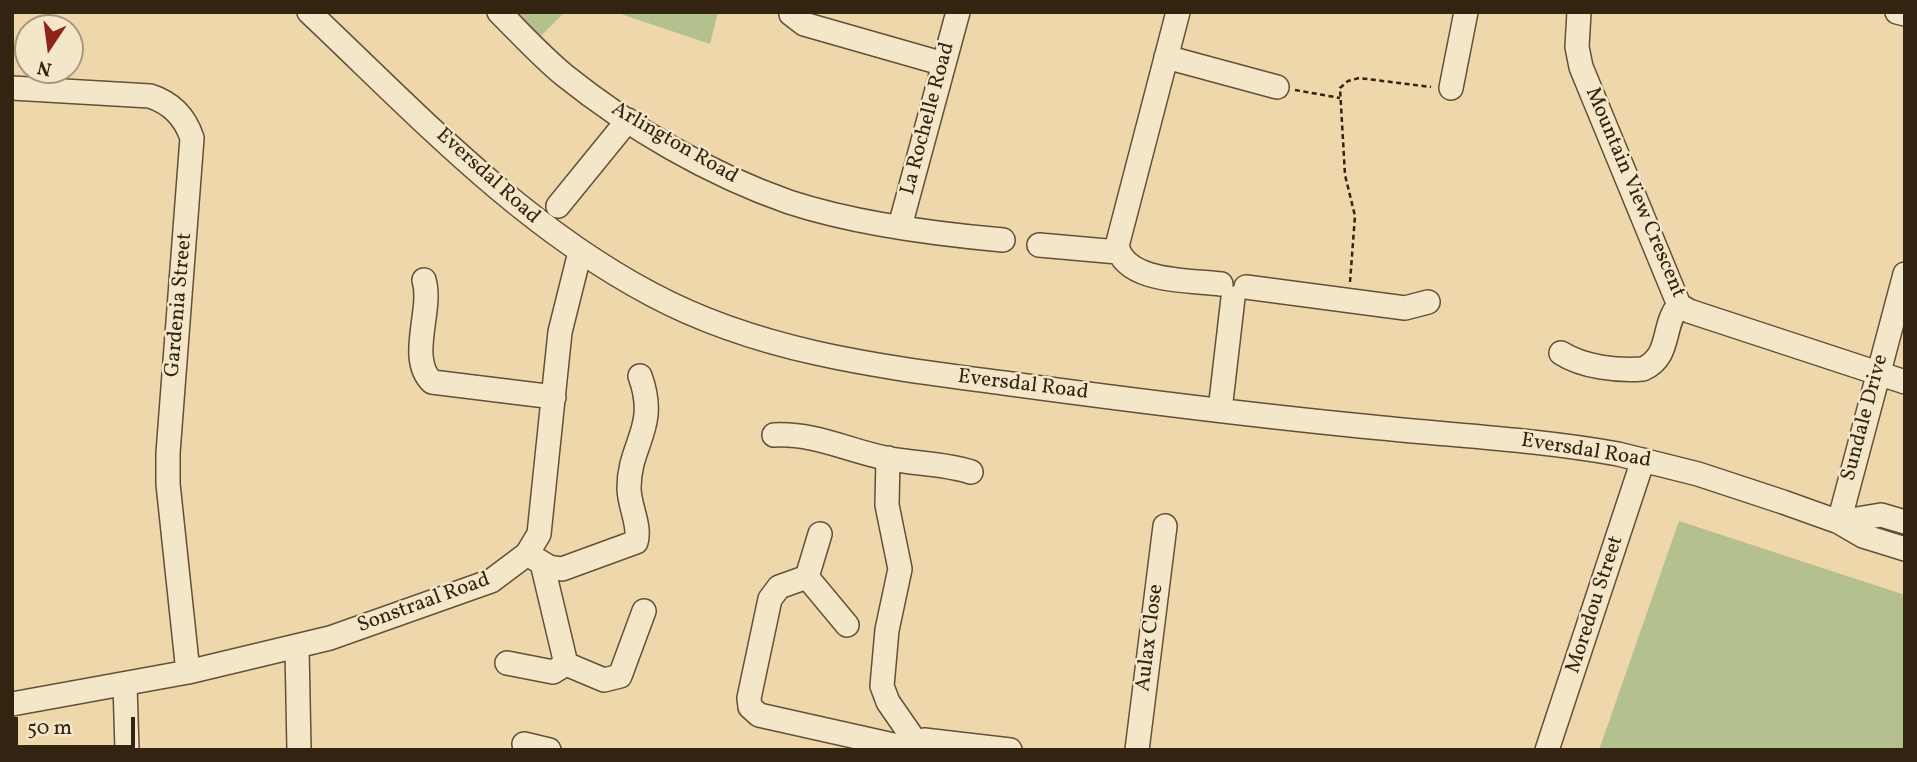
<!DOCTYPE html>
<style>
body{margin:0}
#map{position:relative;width:1917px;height:762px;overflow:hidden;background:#eed8ab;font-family:Vollkorn,serif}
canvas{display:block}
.frame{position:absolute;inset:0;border:14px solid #332311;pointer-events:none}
.north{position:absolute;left:14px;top:14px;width:70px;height:70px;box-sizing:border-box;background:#f4e6c8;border:2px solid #a7987f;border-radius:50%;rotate:193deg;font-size:19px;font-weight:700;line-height:28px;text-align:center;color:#332311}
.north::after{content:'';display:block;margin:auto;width:24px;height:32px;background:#8f2418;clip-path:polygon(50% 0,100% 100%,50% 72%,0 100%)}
.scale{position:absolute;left:14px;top:717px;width:121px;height:32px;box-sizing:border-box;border:4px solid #332311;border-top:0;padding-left:9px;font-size:21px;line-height:24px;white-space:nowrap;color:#332311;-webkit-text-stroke:5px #f4e6c8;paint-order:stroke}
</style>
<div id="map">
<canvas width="1917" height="762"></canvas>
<div class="frame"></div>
<div class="north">N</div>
<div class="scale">50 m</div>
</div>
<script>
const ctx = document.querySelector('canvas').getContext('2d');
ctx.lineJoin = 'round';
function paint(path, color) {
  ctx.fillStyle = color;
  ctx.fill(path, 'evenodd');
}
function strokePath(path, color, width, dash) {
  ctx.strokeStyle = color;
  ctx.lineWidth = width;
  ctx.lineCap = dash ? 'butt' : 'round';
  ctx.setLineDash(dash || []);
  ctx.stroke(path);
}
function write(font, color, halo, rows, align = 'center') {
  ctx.font = font + ' Vollkorn,serif';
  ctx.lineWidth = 5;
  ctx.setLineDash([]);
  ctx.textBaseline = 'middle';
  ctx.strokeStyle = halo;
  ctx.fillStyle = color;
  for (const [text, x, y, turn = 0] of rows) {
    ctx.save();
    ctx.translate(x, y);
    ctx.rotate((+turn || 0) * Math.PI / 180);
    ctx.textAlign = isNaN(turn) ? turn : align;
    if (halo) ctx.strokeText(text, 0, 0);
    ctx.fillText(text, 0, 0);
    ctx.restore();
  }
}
paint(new Path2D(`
 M515 12H565L540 37Z
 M615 12H718L710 44Z
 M1679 521 1905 595V750H1599Z`), '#b4c08d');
const minor = new Path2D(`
 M309 12C417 114 519 224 651 294 761 353 883 367 1004 383 1130 400 1256 416 1382 428 1461 436 1540 440 1618 454L1698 474 1783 502 1839 522 1863 536 1905 549
 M499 12C520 33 541 56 564 75 630 128 709 174 789 202 853 223 935 234 1003 240
 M1178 12 1117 246C1126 283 1189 280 1221 284
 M1579 12 1577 47 1581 67 1679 305 1689 311 1905 382
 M1897 12 1905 14
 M791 14 804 24 944 64
 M1166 57 1277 87
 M12 88 150 96C172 103 185 117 192 138L168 453V484L188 672
 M1451 88 1466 12
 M558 206 628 120
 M900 226 958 12
 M1039 245 1118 252
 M424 280C433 310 407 358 432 382L554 397
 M1246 287 1405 308 1428 302
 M1561 353C1583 367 1617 371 1643 369 1672 356 1661 326 1679 305
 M1220 410 1233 298
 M774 435C814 433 847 450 885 458 914 464 943 463 971 472
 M888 458 887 505 900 569 887 630 882 686 888 702 915 741
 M1839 522 1905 274
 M1839 522 1881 515 1905 522
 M527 554 549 567 562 569 636 542C641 526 629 506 629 488 629 443 659 428 640 376
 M542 563 566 664 604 680 620 676 644 611
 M807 577 820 534
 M847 625 807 577 779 587 770 599 749 698 750 707 759 715 902 747
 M297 648 299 750
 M507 663 553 672 566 664
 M125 684 127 750
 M12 704 188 672 330 638 491 581 527 554 539 534 560 332 580 252
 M524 744 549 750
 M903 746 924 740 1010 750
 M1137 750 1165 526
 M1547 750 1643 460`);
strokePath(minor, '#625038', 26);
strokePath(new Path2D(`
 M1295 90 1340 98
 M1350 282 1355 216 1345 175 1340 88 1348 81 1359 78 1431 87`), '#332311', 2.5, [5, 3.5]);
strokePath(minor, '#f4e6c8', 23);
write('21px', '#332311', '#f4e6c8', [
 ["La Rochelle Road",929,119,-75],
 ["Arlington Road",674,144,30],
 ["Eversdal Road",487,177,42],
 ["Mountain View Crescent",1634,193,67],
 ["Gardenia Street",180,305,-85],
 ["Eversdal Road",1023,386,7],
 ["Sundale Drive",1866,418,-75],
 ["Eversdal Road",1586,452,9],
 ["Sonstraal Road",424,604,-20],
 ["Moredou Street",1596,605,-72],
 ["Aulax Close",1151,638,-83]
]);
</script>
